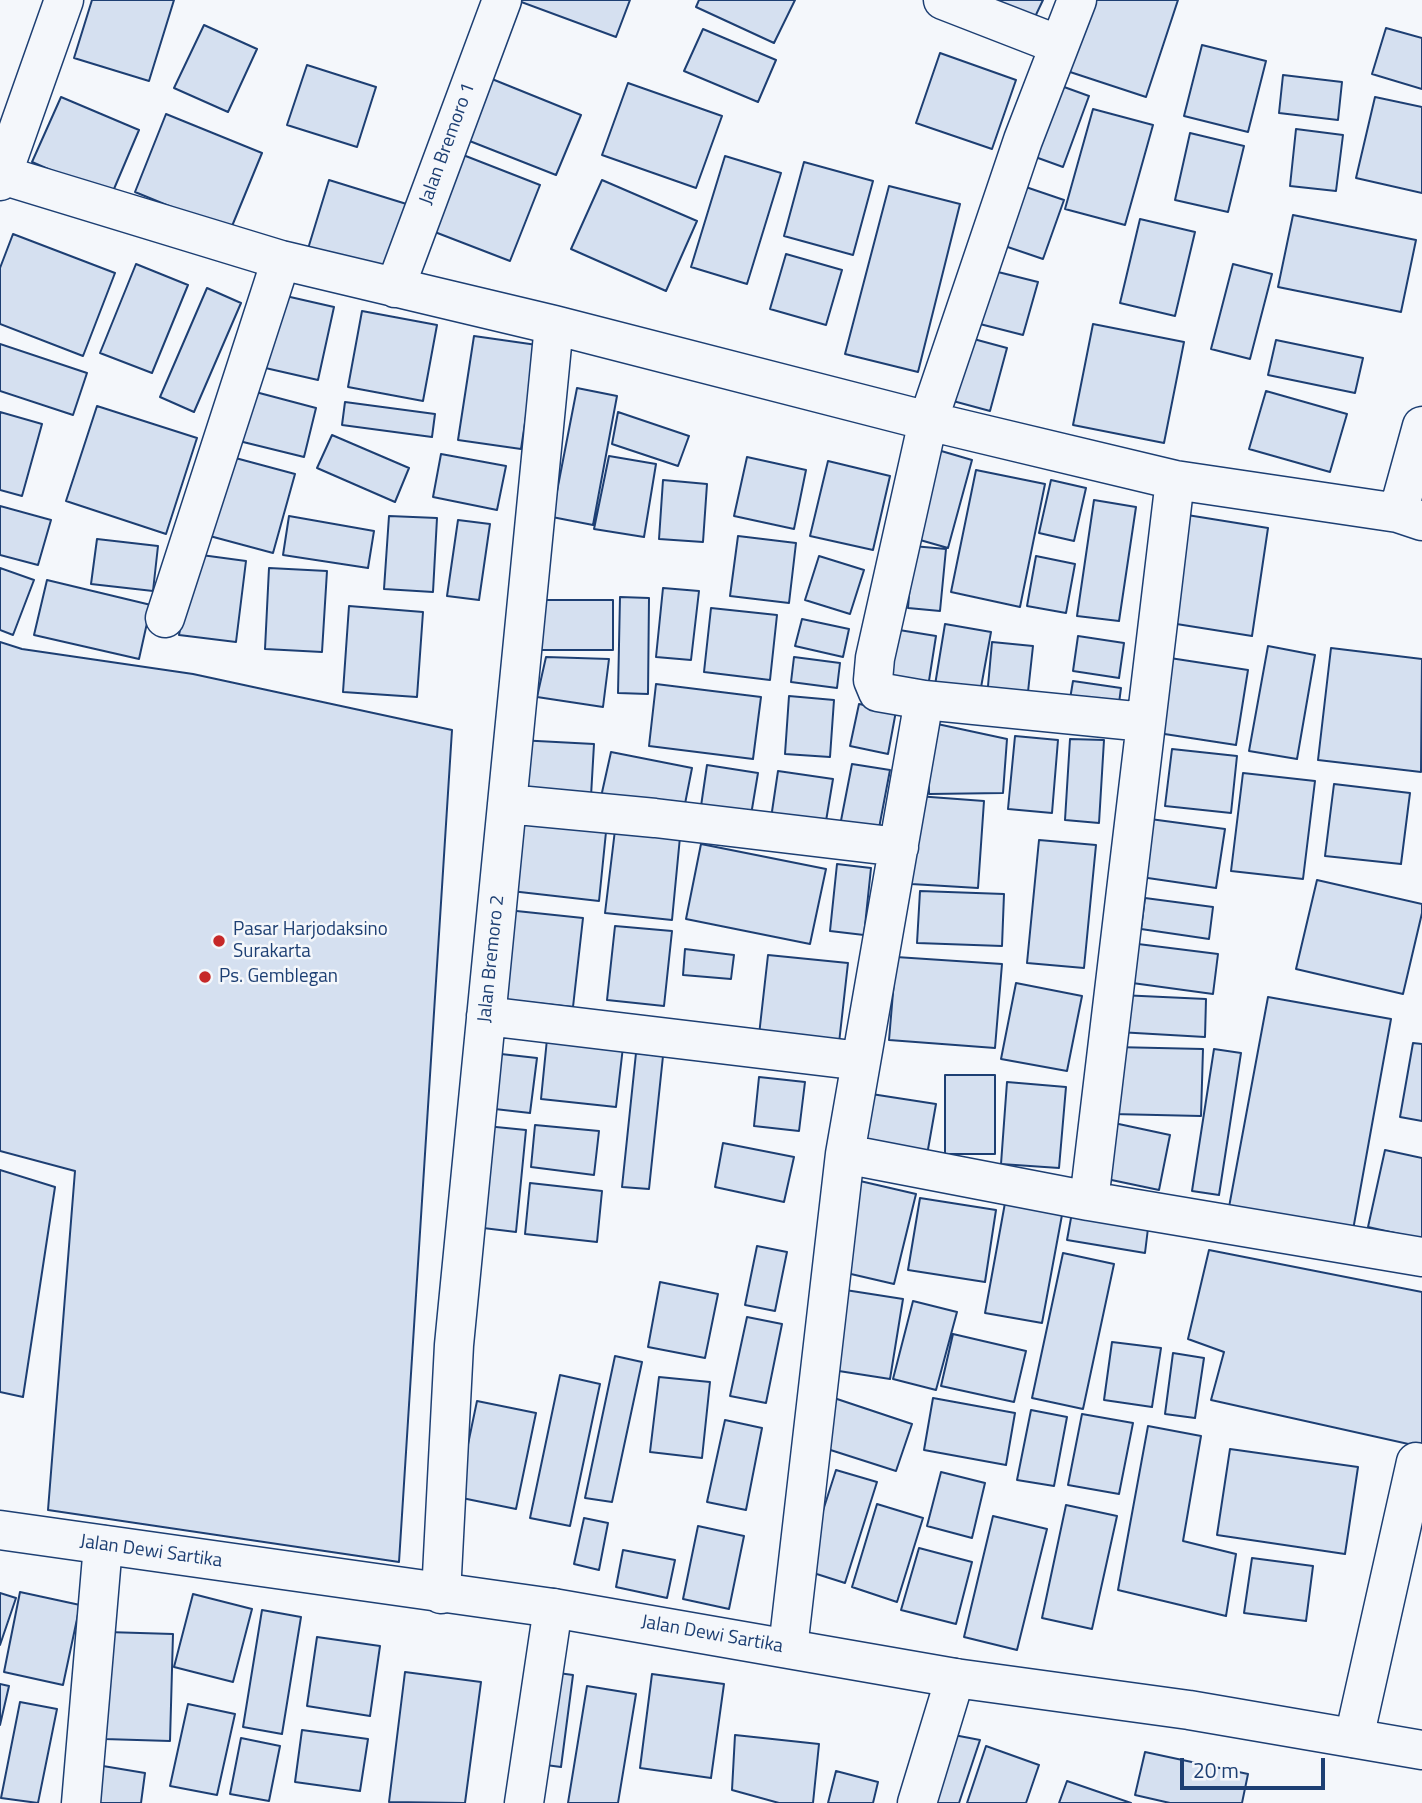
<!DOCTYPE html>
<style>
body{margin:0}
#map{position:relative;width:1422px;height:1803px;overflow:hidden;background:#f4f7fb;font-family:"Titillium Web",sans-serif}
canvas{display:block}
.scale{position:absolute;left:1180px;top:1758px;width:145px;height:32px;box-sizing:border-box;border:4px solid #1d3f73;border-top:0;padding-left:9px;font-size:21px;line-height:24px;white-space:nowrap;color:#1d3f73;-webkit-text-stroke:5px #f4f7fb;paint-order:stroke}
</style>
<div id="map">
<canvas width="1422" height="1803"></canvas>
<div class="scale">20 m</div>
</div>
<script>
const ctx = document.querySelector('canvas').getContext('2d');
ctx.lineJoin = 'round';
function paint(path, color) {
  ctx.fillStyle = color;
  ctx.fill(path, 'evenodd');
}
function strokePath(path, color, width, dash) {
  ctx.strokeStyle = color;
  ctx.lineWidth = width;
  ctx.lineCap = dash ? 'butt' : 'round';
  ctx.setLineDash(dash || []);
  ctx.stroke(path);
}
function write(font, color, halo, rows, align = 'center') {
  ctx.font = font + ' "Titillium Web",sans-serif';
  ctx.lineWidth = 5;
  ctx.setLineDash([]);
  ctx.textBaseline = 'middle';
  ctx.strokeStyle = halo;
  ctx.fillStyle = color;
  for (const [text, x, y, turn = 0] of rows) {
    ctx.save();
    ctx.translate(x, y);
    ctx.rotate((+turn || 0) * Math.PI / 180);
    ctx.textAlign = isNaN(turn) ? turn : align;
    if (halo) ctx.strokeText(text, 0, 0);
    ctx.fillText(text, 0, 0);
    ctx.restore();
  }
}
const building = new Path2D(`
 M92 0H174L149 81 74 58Z
 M516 0H630L616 37Z
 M699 0H795L774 43 696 7Z
 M986 0H1043L1033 21Z
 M1087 0H1178L1146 97 1064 70Z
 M204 25 257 49 228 112 174 88Z
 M1386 28 1422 38V89L1372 74Z
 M703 29 776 60 758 102 684 71Z
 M1202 45 1266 61 1248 132 1184 116Z
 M940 53 1016 80 992 149 916 123Z
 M307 65 376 87 357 147 287 125Z
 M1283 75 1342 82 1338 120 1279 113Z
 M487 77 581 115 556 175 462 138Z
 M628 83 722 116 696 188 602 155Z
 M1053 83 1089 96 1063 167 1027 154Z
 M61 97 139 130 111 196 32 162Z
 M1375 97 1422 107V193L1356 178Z
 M1093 109 1153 125 1125 225 1065 209Z
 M166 114 262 153 230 231 135 192Z
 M1296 129 1343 135 1336 191 1290 186Z
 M1190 133 1244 146 1228 212 1175 200Z
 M458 153 540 185 510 261 427 229Z
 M725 156 781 173 747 284 691 267Z
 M804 162 873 181 853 255 784 236Z
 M329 180 413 206 391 277 307 252Z
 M602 180 697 221 666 291 571 249Z
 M1014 183 1064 200 1043 259 993 242Z
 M889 186 960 204 918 372 845 354Z
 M1293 215 1416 240 1401 312 1278 287Z
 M1140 219 1195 232 1175 316 1120 303Z
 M13 234 115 273 83 356 0 324V268Z
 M786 254 842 270 826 325 770 309Z
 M136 264 188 285 152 373 100 353Z
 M1233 264 1272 274 1250 359 1211 349Z
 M986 269 1038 282 1023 335 972 322Z
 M207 288 241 303 194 412 160 397Z
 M277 294 334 307 318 380 261 367Z
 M362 311 437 325 423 401 348 387Z
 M1093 324 1184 342 1164 443 1073 425Z
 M474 336 537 345 521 449 458 440Z
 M970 338 1007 348 990 411 953 401Z
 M1276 340 1363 358 1355 393 1268 375Z
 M0 344 87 373 73 415 0 391Z
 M577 388 617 396 593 525 552 517Z
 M248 390 316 408 304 457 235 440Z
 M1266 391 1347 414 1330 472 1249 449Z
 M345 402 435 414 432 437 342 425Z
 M97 406 197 438 166 534 66 501Z
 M0 412 42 424 22 496 0 490Z
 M618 412 689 436 678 466 612 444Z
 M332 435 409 468 395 502 317 468Z
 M931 448 972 460 948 548 906 536Z
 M441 454 506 466 497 510 433 497Z
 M228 456 295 474 273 553 206 535Z
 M609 456 656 464 644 537 594 529Z
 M747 457 806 470 794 529 734 516Z
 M828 461 890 476 873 550 810 536Z
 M976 470 1045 484 1020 607 951 592Z
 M663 480 707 484 703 542 659 539Z
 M1051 480 1086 488 1074 541 1039 533Z
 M1094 500 1136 507 1119 621 1077 616Z
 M0 506 51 520 38 565 0 555Z
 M1181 514 1268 528 1252 636 1164 622Z
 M289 516 374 531 368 568 283 555Z
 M389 516 437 518 433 592 384 589Z
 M458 520 490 524 479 600 447 596Z
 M738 536 796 543 789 603 730 596Z
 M97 539 158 546 153 591 91 584Z
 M913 546 946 549 940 611 908 608Z
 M194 554 246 561 236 642 179 635Z
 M819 556 864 570 850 614 805 600Z
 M1036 556 1075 564 1066 613 1027 606Z
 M0 568 34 580 13 635 0 630Z
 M269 568 327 571 322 652 265 649Z
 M47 580 151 605 139 659 34 635Z
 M663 588 699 591 691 660 656 657Z
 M620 597 649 598 648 694 618 693Z
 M537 600H613V650H537Z
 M349 606 423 612 417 697 343 692Z
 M711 608 777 615 770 680 704 672Z
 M802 619 849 629 843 657 795 646Z
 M945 624 991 632 980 693 935 685Z
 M893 629 936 636 928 687 885 680Z
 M1078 636 1124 643 1119 678 1073 671Z
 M0 642 22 649 193 674 452 730 399 1562 48 1510 75 1171 0 1151Z
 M992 642 1033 646 1027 701 987 697Z
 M1268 646 1315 655 1297 759 1249 751Z
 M1331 648 1422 659 1421 772 1318 760Z
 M546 657 609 659 603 707 537 697Z
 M794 657 840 663 837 688 791 682Z
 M1170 658 1248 670 1236 745 1158 733Z
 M1073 681 1121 688 1117 718 1068 711Z
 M656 684 761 697 753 759 649 746Z
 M789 696 834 700 830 757 785 754Z
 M859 704 896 711 888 754 850 746Z
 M928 722 1007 739 1003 793 929 794Z
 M1015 736 1058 740 1052 813 1008 809Z
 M1070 739 1104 740 1099 823 1065 820Z
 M518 740 594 744 591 796 515 791Z
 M1172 749 1237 756 1231 813 1165 806Z
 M611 752 692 768 683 814 601 797Z
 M852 764 890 770 876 844 838 836Z
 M707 765 758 773 750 821 700 813Z
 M778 771 833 779 824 833 770 825Z
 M1243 773 1315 781 1303 879 1231 871Z
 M1334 784 1410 793 1401 864 1325 856Z
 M917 796 984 801 978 888 911 884Z
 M1150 819 1225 829 1216 888 1141 877Z
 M518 823 606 832 599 901 511 891Z
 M615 830 680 837 672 920 605 913Z
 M1039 840 1096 845 1084 968 1027 963Z
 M701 844 826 869 810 944 686 919Z
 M837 864 871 868 864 935 830 931Z
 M1317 880 1422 904V913L1403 994 1296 969Z
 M920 891 1004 894 1002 946 917 943Z
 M1145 898 1213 907 1209 939 1141 929Z
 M507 910 583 918 573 1007 498 999Z
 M615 926 672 931 664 1006 607 1000Z
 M1130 943 1218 954 1213 994 1125 982Z
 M685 949 734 955 731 979 683 975Z
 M768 955 848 963 839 1043 759 1035Z
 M896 957 1002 964 995 1048 889 1040Z
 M1016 983 1082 996 1067 1071 1001 1059Z
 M1120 995 1206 999 1205 1037 1118 1032Z
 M1268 997 1391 1019 1353 1230 1229 1207Z
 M547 1039 623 1047 616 1107 541 1099Z
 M1413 1043 1422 1044V1121L1400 1117Z
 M1114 1047 1203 1049 1201 1116 1112 1114Z
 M1214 1049 1241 1053 1219 1195 1192 1191Z
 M492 1053 537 1058 530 1113 486 1108Z
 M636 1053 663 1056 649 1189 622 1187Z
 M945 1075H995V1154H945Z
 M759 1077 805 1082 799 1131 754 1126Z
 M1007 1082 1066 1087 1059 1168 1001 1164Z
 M865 1093 936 1104 927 1155 857 1143Z
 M1114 1123 1170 1135 1159 1190 1102 1178Z
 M535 1125 599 1131 594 1175 531 1167Z
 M486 1126 526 1130 516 1232 475 1227Z
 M723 1143 794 1157 784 1202 715 1187Z
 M1385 1150 1422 1158V1239L1368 1227Z
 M0 1170 55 1187 23 1397 0 1392Z
 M860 1181 916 1194 894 1284 838 1271Z
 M530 1183 602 1191 597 1242 525 1234Z
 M920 1198 996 1210 985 1282 908 1270Z
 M1005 1203 1062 1215 1042 1323 985 1313Z
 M1073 1207 1149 1220 1145 1253 1067 1240Z
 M757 1246 787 1252 775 1311 745 1305Z
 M1209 1250 1422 1292V1447L1211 1400 1224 1352 1188 1339Z
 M1063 1253 1114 1264 1083 1409 1032 1398Z
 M660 1282 718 1294 705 1358 648 1347Z
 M839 1289 903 1299 890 1379 826 1369Z
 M913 1301 957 1312 936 1390 893 1379Z
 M747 1317 782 1324 766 1403 730 1396Z
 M953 1334 1026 1351 1014 1402 941 1386Z
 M1112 1342 1161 1348 1152 1407 1104 1400Z
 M1173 1353 1204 1358 1195 1418 1165 1414Z
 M615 1356 642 1362 612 1502 585 1498Z
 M560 1375 600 1384 570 1526 530 1518Z
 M659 1377 710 1382 702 1458 650 1452Z
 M834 1398 912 1424 896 1471 818 1446Z
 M933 1398 1015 1413 1006 1465 924 1450Z
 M477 1401 536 1413 516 1509 457 1497Z
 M1031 1410 1067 1417 1054 1486 1017 1480Z
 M1082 1414 1133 1423 1119 1494 1068 1485Z
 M725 1420 762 1428 746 1510 707 1502Z
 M1148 1426 1201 1436 1183 1541 1236 1554 1226 1616 1118 1590Z
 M1230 1449 1358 1467 1345 1554 1217 1535Z
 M836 1470 877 1482 845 1583 804 1570Z
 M941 1472 985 1483 972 1538 927 1526Z
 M877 1504 923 1518 897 1602 852 1587Z
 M1066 1505 1117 1516 1092 1629 1042 1618Z
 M993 1516 1047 1529 1017 1650 964 1637Z
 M584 1518 608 1523 599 1570 574 1564Z
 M698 1526 744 1536 729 1609 683 1599Z
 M919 1548 972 1562 956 1624 901 1610Z
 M623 1550 675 1560 667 1598 616 1587Z
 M1252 1558 1313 1566 1306 1621 1244 1613Z
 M20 1592 80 1605 63 1685 4 1672Z
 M0 1593 16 1598 0 1645Z
 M193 1594 252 1609 233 1682 174 1667Z
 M262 1610 301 1617 282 1734 243 1727Z
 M107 1632 173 1634 170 1741 104 1739Z
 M317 1637 380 1646 370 1716 307 1706Z
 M405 1672 481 1682 465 1803 389 1802Z
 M551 1672 573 1675 561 1767 538 1764Z
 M652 1674 724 1684 711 1778 640 1768Z
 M0 1684 9 1686 0 1725Z
 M587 1686 636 1694 618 1803H568Z
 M20 1702 57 1709 38 1803 1 1798Z
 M188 1704 235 1714 217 1795 170 1786Z
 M302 1730 368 1739 360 1791 295 1782Z
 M735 1735 819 1744 813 1803H779L732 1790Z
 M954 1735 980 1740 959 1803H931Z
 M241 1738 280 1746 269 1801 230 1794Z
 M986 1746 1039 1765 1026 1803H967Z
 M1145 1752 1248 1774 1242 1803H1170L1135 1795Z
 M103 1766 145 1773 141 1803H99Z
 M836 1771 878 1782 873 1803H828Z
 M1067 1781 1131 1803H1059Z`);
paint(building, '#d5e0f0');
strokePath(building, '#1d3f73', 2);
const minor = new Path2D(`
 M943 0 1059 45
 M2 175 281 260 554 325 928 421 1175 480 1398 513 1422 521
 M395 288 502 0
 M1398 513 1422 426
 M165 618 281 260
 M924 700 878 692 873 680 875 658 928 421 1023 140 1077 0
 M507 804 655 818 899 847
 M486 1016 861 1061
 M845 1154 1089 1201 1422 1257
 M1089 1201 1175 480
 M441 1594 454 1345 554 325
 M788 1648 845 1154 924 700 1145 722
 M1354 1738 1416 1462
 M81 1803 103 1545
 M524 1803 553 1608
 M917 1803 955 1678`);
const major = new Path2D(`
 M0 181 64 0
 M0 1530 553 1608 955 1678 1189 1710 1422 1750`);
strokePath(minor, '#1d3f73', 41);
strokePath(major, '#1d3f73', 41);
strokePath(minor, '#f4f7fb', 38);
strokePath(major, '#f4f7fb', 38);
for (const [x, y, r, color] of [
 [219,941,7,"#c62828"],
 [205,977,7,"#c62828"]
]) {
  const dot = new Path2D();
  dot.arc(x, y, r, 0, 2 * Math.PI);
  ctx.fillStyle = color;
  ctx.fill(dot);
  strokePath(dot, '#f4f7fb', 2.5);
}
write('19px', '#1d3f73', '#f4f7fb', [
 ["Jalan Bremoro 1",448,144,-70],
 ["Jalan Bremoro 2",492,959,-84],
 ["Jalan Dewi Sartika",151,1552,8],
 ["Jalan Dewi Sartika",712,1635,10]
]);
write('19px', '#1d3f73', '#f4f7fb', [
 ["Pasar Harjodaksino",233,930],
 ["Surakarta",233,952],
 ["Ps. Gemblegan",219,977]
], 'left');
</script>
